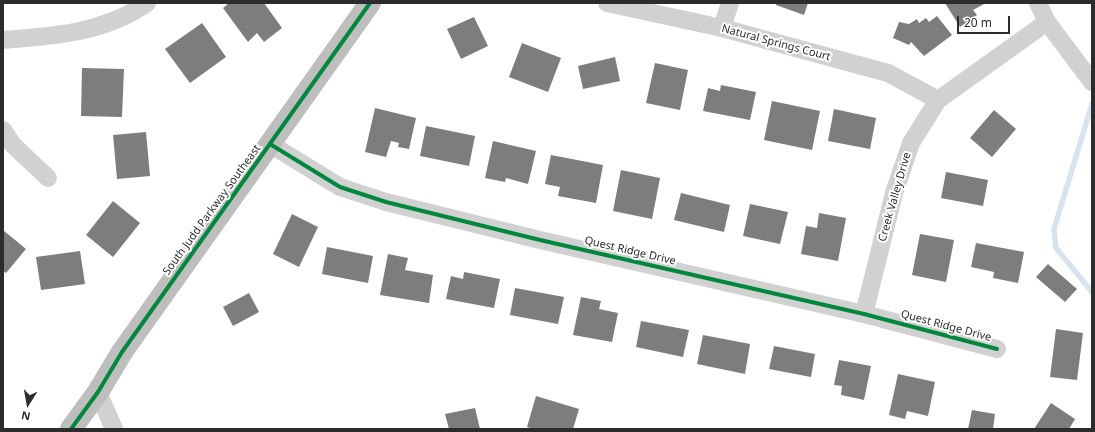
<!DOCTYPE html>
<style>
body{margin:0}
#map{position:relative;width:1095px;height:432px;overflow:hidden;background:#fff;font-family:"Noto Sans",sans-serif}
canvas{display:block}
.frame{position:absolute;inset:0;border:4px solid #2c2c2c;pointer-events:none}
.north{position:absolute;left:8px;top:384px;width:40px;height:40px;-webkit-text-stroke:3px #fff;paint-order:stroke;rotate:191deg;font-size:11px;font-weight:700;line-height:16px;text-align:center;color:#2c2c2c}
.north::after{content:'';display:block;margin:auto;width:14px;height:18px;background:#2c2c2c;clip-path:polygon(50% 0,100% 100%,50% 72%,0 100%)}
.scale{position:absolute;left:957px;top:16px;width:53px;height:18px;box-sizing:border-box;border:2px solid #2c2c2c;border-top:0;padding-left:5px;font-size:12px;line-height:14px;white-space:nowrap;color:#2c2c2c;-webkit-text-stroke:3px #fff;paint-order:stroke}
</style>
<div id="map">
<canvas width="1095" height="432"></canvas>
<div class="frame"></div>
<div class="north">N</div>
<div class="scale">20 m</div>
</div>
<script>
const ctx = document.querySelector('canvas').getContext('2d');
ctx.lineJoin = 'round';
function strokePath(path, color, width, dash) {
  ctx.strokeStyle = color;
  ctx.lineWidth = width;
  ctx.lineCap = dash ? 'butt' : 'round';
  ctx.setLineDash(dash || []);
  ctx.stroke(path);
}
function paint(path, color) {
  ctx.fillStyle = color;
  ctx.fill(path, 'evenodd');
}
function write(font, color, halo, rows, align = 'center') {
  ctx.font = font + ' "Noto Sans",sans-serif';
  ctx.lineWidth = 4;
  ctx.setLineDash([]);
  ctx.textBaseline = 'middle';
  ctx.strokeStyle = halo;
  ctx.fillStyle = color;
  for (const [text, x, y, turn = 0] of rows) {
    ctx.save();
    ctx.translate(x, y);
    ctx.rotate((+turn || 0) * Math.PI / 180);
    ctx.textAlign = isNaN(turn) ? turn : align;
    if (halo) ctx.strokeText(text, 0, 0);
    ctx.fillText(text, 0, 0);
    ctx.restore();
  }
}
strokePath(new Path2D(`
 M1092 104 1054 229 1056 248 1092 292`), '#d7e4f0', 5.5);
paint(new Path2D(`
 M229 3H264L282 28 264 42 257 33 248 42 223 8Z
 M776 3H808L804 15 776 5Z
 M945 3H986L973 10 977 15 960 27Z
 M937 16 952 35 924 56 911 42 909 45 893 38 899 22 909 24 917 19 919 23 926 18 929 22Z
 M474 17 488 46 461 59 447 29Z
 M202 23 226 57 190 83 165 49Z
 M522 43 561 58 548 92 509 77Z
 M615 57 620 81 583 89 578 66Z
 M655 63 688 70 680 110 646 103Z
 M82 68 124 69 122 117 81 116Z
 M721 85 756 92 750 120 703 111 708 88 720 91Z
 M772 101 820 111 812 150 764 140Z
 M375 108 416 118 409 149 398 147 399 143 391 141 386 157 365 152Z
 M834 109 876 118 870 149 828 141Z
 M994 110 1016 129 992 157 970 138Z
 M426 126 475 136 469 166 420 156Z
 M146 132 150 176 117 179 113 135Z
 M493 141 536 151 528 184 506 178 505 182 485 178Z
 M551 155 603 165 596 203 558 196 560 187 545 184Z
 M621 170 660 178 652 219 613 211Z
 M946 172 988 180 983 206 941 198Z
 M681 193 730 205 724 232 674 220Z
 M113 201 140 223 113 257 86 235Z
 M750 204 788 212 780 244 743 236Z
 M819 213 846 218 838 261 801 254 806 226 817 228Z
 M292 214 318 227 299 267 273 254Z
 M3 230 26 249 6 273 3 271Z
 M920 234 954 240 946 282 912 275Z
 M976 243 1024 252 1018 283 993 278 994 272 971 267Z
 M327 247 373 256 368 283 322 274Z
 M80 251 85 284 41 290 36 257Z
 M388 254 408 258 405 270 433 275 429 303 380 295Z
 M1048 264 1077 289 1065 302 1036 277Z
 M464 272 500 279 494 308 446 299 451 276 463 279Z
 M515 288 564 297 558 324 510 315Z
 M249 293 259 312 233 326 223 307Z
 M581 297 601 301 599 309 618 313 612 342 573 335Z
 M641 321 689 330 683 357 636 347Z
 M1056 329 1083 333 1077 380 1050 377Z
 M703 335 750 344 745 374 697 364Z
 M774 346 815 354 811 377 769 369Z
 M839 360 871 366 864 400 841 395 842 386 834 385Z
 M898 374 935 382 928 416 907 411 905 419 889 415Z
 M536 396 579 409 573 429H533L527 427Z
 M1051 403 1075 419 1069 429H1034Z
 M475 408 480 429H449L445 414Z
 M972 410 995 414 993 429H968Z`), '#7d7d7d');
strokePath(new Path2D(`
 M607 3 722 28 888 73 938 100
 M1038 3 1047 22 1092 82
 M722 28 730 3
 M3 40C53 36 104 33 147 3
 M3 130 13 145 48 178
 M270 144 340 187 386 202 540 240 864 314 997 349
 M864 314 894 193 911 143 938 100 1047 22
 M98 392 114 429`), '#d1d1d1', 18);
strokePath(new Path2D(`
 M71 429 98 392 122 352 370 3`), '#bebebe', 22);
strokePath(new Path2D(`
 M270 144 340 187 386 202 540 240 864 314 997 349
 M71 429 98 392 122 352 370 3`), '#00873e', 4);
write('11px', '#2c2c2c', '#fff', [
 ["Natural Springs Court",776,43,15],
 ["Creek Valley Drive",895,197,-74],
 ["South Judd Parkway Southeast",212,210,-54],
 ["Quest Ridge Drive",630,251,13],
 ["Quest Ridge Drive",946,326,15]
]);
</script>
